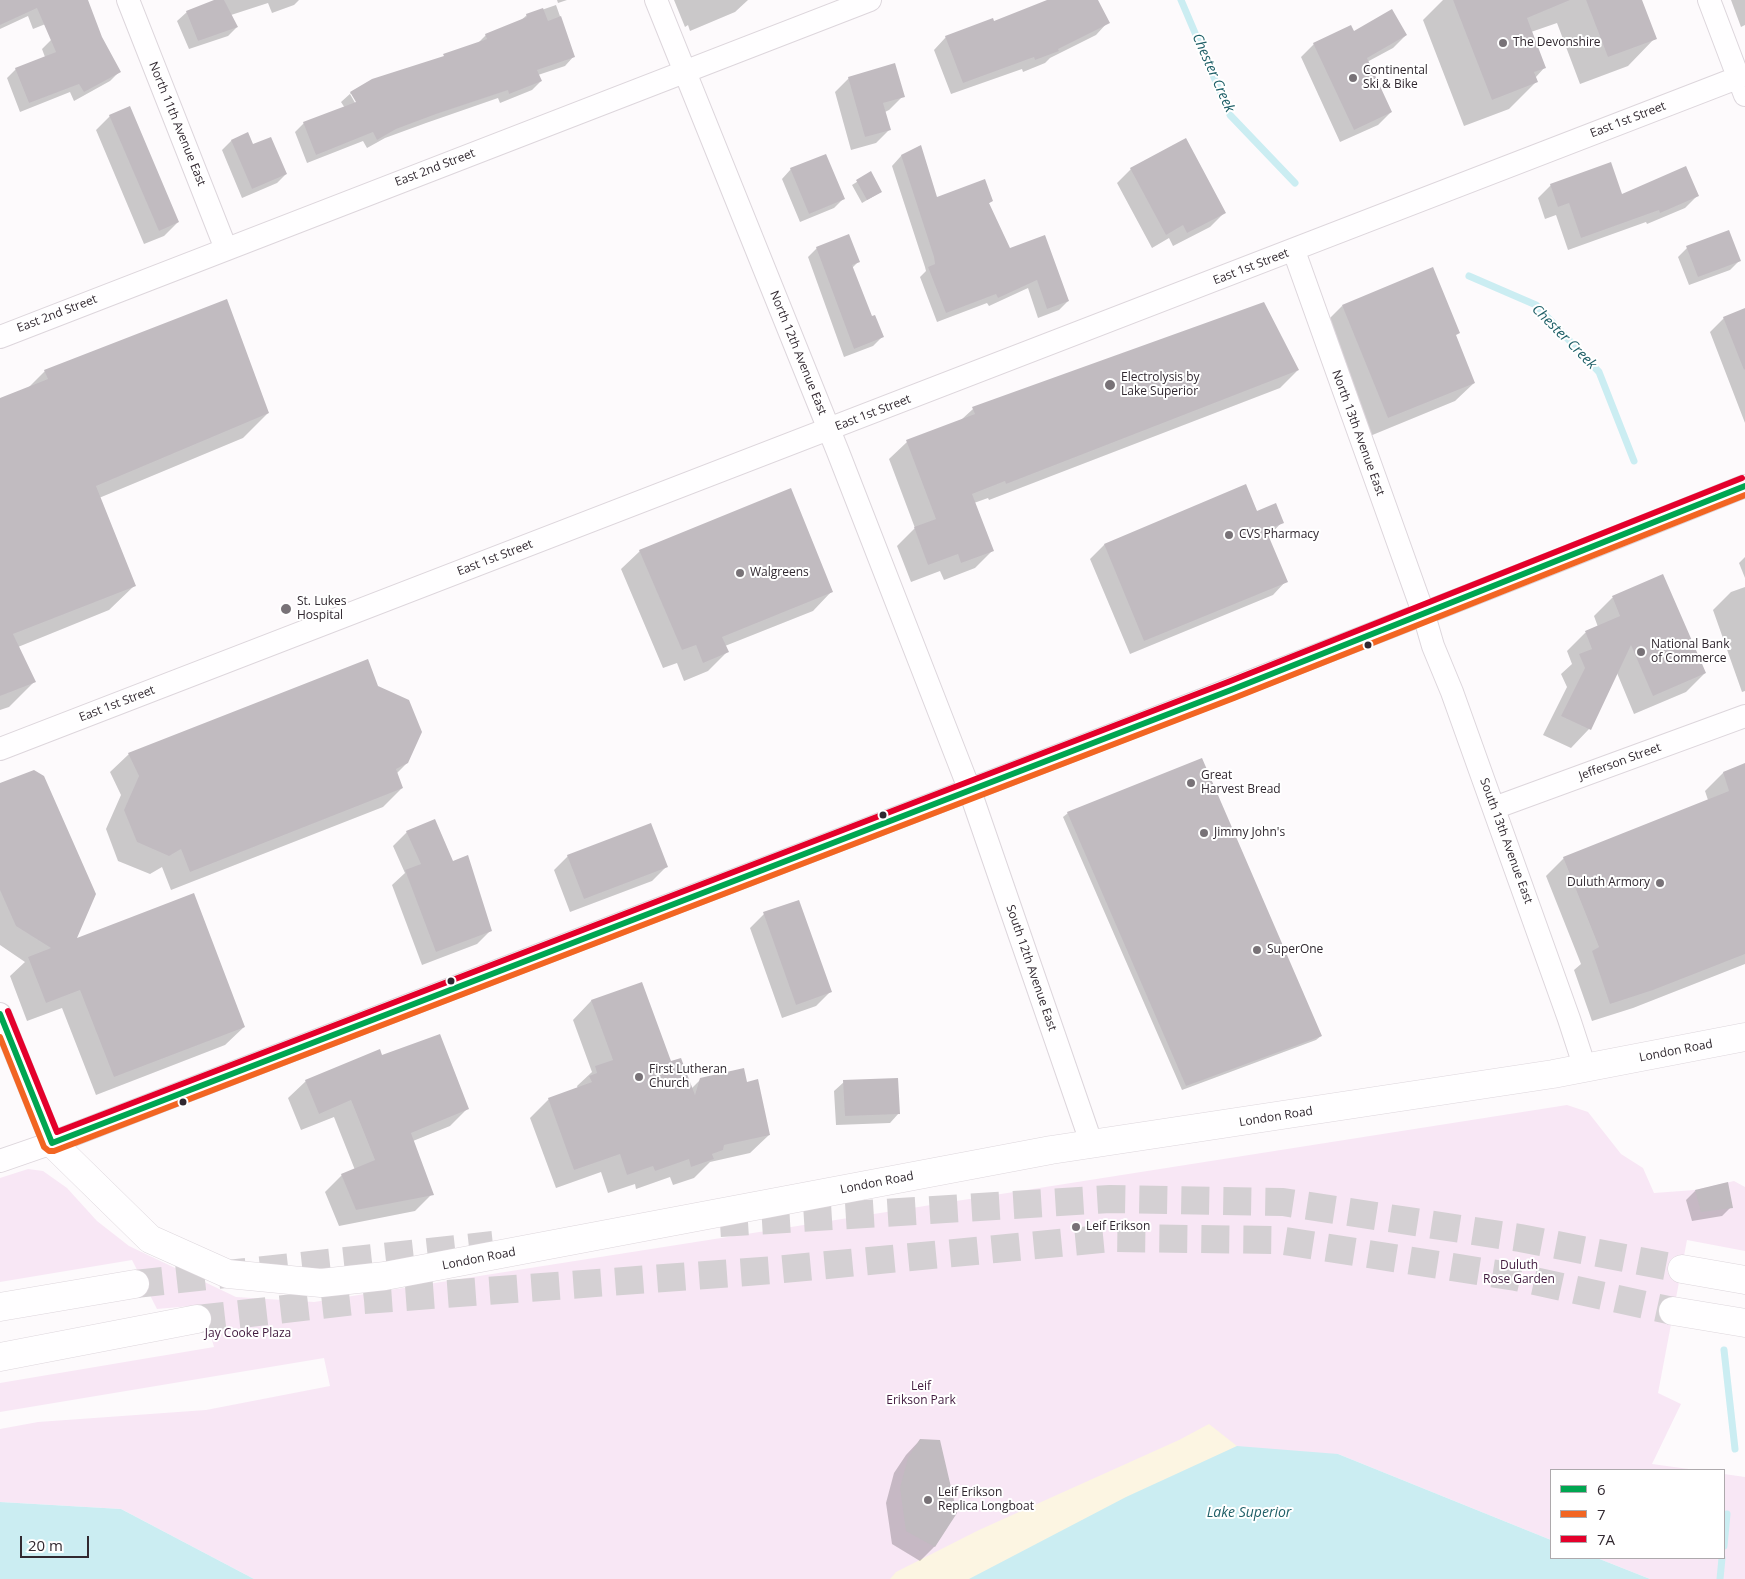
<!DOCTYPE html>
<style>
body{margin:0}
#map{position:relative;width:1745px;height:1579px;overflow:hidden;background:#fdfafc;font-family:"Open Sans",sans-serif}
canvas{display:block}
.legend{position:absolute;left:1550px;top:1469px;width:175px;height:90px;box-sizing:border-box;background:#fff;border:1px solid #ada9ac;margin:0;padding:6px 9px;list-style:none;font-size:15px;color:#312830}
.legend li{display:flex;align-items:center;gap:10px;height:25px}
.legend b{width:25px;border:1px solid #ada9ac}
.scale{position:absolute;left:20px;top:1536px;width:69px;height:22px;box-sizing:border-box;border:2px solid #312830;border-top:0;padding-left:6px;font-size:15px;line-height:18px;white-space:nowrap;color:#312830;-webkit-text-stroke:4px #fff;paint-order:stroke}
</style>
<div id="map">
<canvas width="1745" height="1579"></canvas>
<ul class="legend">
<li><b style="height:6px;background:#00a651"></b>6</li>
<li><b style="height:6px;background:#f26522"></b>7</li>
<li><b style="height:6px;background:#e4002b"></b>7A</li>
</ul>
<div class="scale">20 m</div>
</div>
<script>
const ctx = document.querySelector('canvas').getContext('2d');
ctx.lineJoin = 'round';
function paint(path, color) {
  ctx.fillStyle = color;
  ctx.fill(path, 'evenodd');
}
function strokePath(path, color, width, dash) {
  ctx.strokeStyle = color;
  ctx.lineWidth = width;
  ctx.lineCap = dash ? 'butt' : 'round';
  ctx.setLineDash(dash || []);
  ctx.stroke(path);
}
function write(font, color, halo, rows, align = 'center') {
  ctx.font = font + ' "Open Sans",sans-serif';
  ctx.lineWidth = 4;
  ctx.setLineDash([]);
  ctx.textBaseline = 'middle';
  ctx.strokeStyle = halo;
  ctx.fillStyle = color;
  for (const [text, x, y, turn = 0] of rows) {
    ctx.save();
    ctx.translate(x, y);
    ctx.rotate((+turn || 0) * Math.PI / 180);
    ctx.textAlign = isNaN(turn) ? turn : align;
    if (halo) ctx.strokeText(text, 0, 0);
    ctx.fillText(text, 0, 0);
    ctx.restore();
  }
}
paint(new Path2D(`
 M1567 1105 1588 1112 1621 1154 1643 1168 1654 1193 1695 1190 1734 1181 1745 1187V1251L1687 1240 1658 1393 1681 1404 1652 1464 1696 1470H1551V1540L1338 1454 969 1579H254L121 1509 0 1502V1429L38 1422 206 1410 330 1386 324 1358 0 1412V1383L214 1347 202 1305 157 1309 132 1260 0 1282V1178L28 1169 43 1171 67 1188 97 1221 129 1246 236 1297 314 1302Z
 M1724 1474 1745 1477V1579H1650L1597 1558H1724Z`), '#f8e7f5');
paint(new Path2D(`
 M1209 1424 1237 1446 970 1579H890L896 1572 979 1530 1179 1440Z`), '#fcf5e2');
paint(new Path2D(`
 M1237 1446 1338 1454 1551 1540V1558H1597L1650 1579H969L1126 1497Z
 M0 1502 121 1509 254 1579H0Z`), '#cbedf2');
paint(new Path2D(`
 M0 0H87L78 11 33 29 28 16 0 29Z
 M218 0H299L294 5 272 13 268 3 231 15 237 27 228 36 189 49 177 21 187 12Z
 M557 0H567L558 3Z
 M674 0H748L735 12 690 31 688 25 685 27Z
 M1049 0H1097L1108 22 1096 35 1050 58 1045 63 1023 72 1022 69 951 94 934 50 946 37 994 23Z
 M1443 0H1640L1655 38 1628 66 1580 84 1557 23 1531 32 1545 67 1535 78 1536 82 1509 109 1464 126 1423 20Z
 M1731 0H1745V25L1741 27Z
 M556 5 574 56 565 66 538 75 541 81 532 90 500 103 498 98 426 123 385 138 367 148 363 141 307 163 295 132 304 123 345 108 341 102 351 93 477 44 486 35 520 21 527 15ZM350 94H352L360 107 358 108Z
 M1351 27 1353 32 1406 35 1393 48 1367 62 1391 112 1378 125 1340 142 1301 57 1314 44Z
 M101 38 119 72 110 81 74 101 70 92 20 112 7 78 16 69 45 57 42 49 51 40Z
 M849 78 903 96 889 110 885 112 890 129 876 143 851 150 835 92Z
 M110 116 178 222 164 236 144 244 96 130Z
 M247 134 252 146 286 174 277 183 242 198 222 150 231 141Z
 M920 146 936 199 992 201 988 204 1009 250 1068 301 1059 310 1038 318 1028 288 989 306 987 303 937 322 920 277 926 271 925 267 892 166 901 156Z
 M791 169 843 199 834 208 800 222 782 179Z
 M1131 169 1224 213 1210 227 1173 246 1169 238 1152 248 1117 183Z
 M871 173 881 192 862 203 852 185Z
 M1551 185 1622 196 1698 195 1685 208 1647 224 1646 222 1568 250 1556 215 1545 219 1538 198Z
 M817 248 858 262 852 268 871 318 882 337 873 346 844 357 808 257Z
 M1687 248 1740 260 1730 270 1689 285 1678 257Z
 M1342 306 1455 336 1474 383 1455 401 1370 436 1324 324Z
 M1745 310V423L1710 332 1724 318Z
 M1298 370 1280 388 989 500 988 498 974 503 993 550 975 568 944 580 940 571 911 582 897 546 915 528 889 459 907 442 961 420 973 409Z
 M45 371 268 413 243 438 99 498 134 586 109 610 18 647 34 682 9 707 0 710V399L28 388Z
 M1246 486 1257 512 1282 522 1268 537 1286 581 1273 595 1130 654 1090 559 1104 545Z
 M640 551 831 592 813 611 725 646 727 652 708 671 684 681 677 663 663 668 621 569Z
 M1745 557V578L1739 563Z
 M1663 576 1705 673 1686 692 1634 714 1617 673 1589 729 1571 748 1543 735 1567 687 1561 674 1572 664 1567 651 1585 633 1598 627 1594 616 1612 598Z
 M1745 587V691L1742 692 1713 610 1731 592Z
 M129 754 407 763 397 773 402 788 383 807 171 890 162 867 150 874 118 861 106 829 121 795 110 772Z
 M1745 765V964L1633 1008 1592 1021 1574 970 1581 964 1546 876 1564 858 1708 800 1705 791 1723 773Z
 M0 784 75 940 244 1027 225 1045 96 1095 62 1008 27 1021 10 976 25 962 0 945Z
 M1068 813 1321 1036 1316 1040 1182 1090 1063 817Z
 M407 832 453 863 491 930 477 944 422 965 392 885 405 873 393 846Z
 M568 856 666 867 652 881 570 912 554 870Z
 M764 914 830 992 816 1006 782 1018 750 928Z
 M641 983 670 1063 691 1089 701 1079 746 1083 769 1135 750 1153 710 1162 694 1178 673 1185 670 1177 636 1189 635 1184 608 1193 601 1172 556 1188 530 1118 549 1099 578 1089 577 1086 592 1072 573 1020 591 1001Z
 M382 1057 467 1109 450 1126 413 1141 432 1194 415 1211 339 1226 325 1192 342 1175 355 1170 334 1117 301 1130 288 1098 306 1081Z
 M844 1082 899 1113 890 1123 836 1125 834 1091Z
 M1695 1191 1731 1207 1722 1216 1692 1221 1686 1200Z
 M920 1440 956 1512 934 1547 920 1561 892 1544 886 1503 894 1473 906 1455Z`), '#0003');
strokePath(new Path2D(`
 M1181 0 1230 115 1295 183
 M1469 276 1536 305 1599 372 1634 461
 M1724 1350 1735 1449
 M1724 1546 1727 1514
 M1720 1579 1722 1558`), '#cbedf2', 7);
paint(new Path2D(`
 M0 0H88L102 37 121 72 84 92 79 84 29 103 15 68 56 52 37 8 0 25Z
 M214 0H224L238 27 198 41 186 11Z
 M1047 0H1098L1110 23 1058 49 1059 51 1035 60 1034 57 963 83 945 36 993 18 994 21Z
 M1453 0H1570L1527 18 1546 68 1534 72 1538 82 1492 100Z
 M1586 0H1642L1657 39 1608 57Z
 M543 8 548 21 561 16 575 57 537 70 542 81 509 94 508 90 436 114 396 129 377 140 373 132 316 155 303 122 356 102 350 92 372 79 444 56 443 54 487 39 485 34 527 17 526 14Z
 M1392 9 1407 35 1367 58 1392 112 1354 130 1313 43 1351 25 1354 31Z
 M895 63 905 97 883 103 891 130 865 137 848 77Z
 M130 106 179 222 159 231 109 115Z
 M248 132 253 144 271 137 287 174 252 189 231 140Z
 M1186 138 1226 213 1187 233 1183 225 1166 235 1130 168Z
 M921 145 937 197 985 179 993 201 989 203 1010 248 1045 235 1069 301 1047 309 1037 280 998 298 996 294 946 313 928 267 935 264 934 257 901 155Z
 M826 154 845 199 809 214 790 168Z
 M1611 162 1622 194 1686 166 1699 196 1660 213 1659 210 1581 238 1569 203 1558 207 1550 184Z
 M871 171 882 192 867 200 856 180Z
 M1729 230 1741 261 1698 277 1686 246Z
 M849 234 860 262 852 265 872 316 875 315 884 337 854 349 816 247Z
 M1433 267 1460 333 1456 335 1475 383 1388 418 1342 305Z
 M227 299 269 413 96 486 136 586 13 634 36 682 0 696V398L48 379 44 370Z
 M1264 302 1299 370 1006 484 1005 481 972 494 994 551 961 563 958 554 928 565 914 527 936 519 906 440 975 414 972 407Z
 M1745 308V369L1744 370 1723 317Z
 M1246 484 1257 511 1276 503 1284 523 1266 530 1288 582 1144 641 1104 544Z
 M791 488 833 592 722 637 729 652 703 663 696 645 682 650 639 550Z
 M1663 574 1706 673 1653 696 1631 645 1591 730 1561 716 1585 668 1579 654 1592 649 1585 631 1620 616 1612 596Z
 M368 659 378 686 409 700 422 732 408 763 396 769 403 788 190 872 181 849 169 856 137 842 124 810 139 776 128 753Z
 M1202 758 1322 1036 1186 1086 1067 812Z
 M1745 763V954L1653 990 1610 1004 1592 951 1599 947 1563 857 1729 791 1723 772Z
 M34 770 44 776 96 894 77 938 194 893 245 1027 114 1077 80 990 46 1003 28 957 51 948 16 926 0 890V783Z
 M435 819 453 861 468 855 492 931 436 952 405 870 421 864 406 831Z
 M651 823 668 867 584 899 567 855Z
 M799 900 832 992 796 1005 763 912Z
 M642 982 671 1061 681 1058 695 1095 700 1078 744 1068 747 1082 758 1079 770 1135 724 1145 723 1150 712 1154 714 1159 691 1167 689 1159 655 1171 653 1166 627 1175 620 1154 574 1170 548 1098 592 1082 589 1076 597 1073 595 1066 613 1060 591 1000Z
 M440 1034 469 1109 411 1133 434 1195 356 1210 341 1174 375 1160 351 1100 319 1114 305 1080 380 1049 382 1055Z
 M898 1078 900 1114 845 1116 843 1080Z
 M1728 1182 1733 1208 1701 1212 1695 1190Z
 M920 1439 940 1440 957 1513 935 1547 906 1531 900 1488 908 1458Z`), '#c1bbc0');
strokePath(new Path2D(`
 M720 1223 1110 1199 1283 1202 1520 1238 1682 1269
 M135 1284 493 1245
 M197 1319 364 1300 774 1270 1112 1238 1278 1240 1516 1277 1673 1311`), '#d4d0d3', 28, [28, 14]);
const minor = new Path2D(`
 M128 0 226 249
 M656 0 838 452 970 791 1092 1145
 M1709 0 1745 95
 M1294 251 1424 615 1433 646 1452 692 1569 1019 1585 1068
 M0 337 870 0
 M0 749 1745 75
 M1494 808 1745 716
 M0 1014 52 1143
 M0 1161 52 1143C616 923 1183 712 1745 486`);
const major = new Path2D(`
 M52 1143 150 1239 228 1274 321 1283 385 1276 1051 1150 1553 1074 1745 1037`);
const highway = new Path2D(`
 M1682 1269 1745 1280
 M0 1307 135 1284
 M1673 1311 1745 1323
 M0 1357 197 1319`);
strokePath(minor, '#ddd6dc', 24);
strokePath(major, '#ddd6dc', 29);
strokePath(highway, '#ddd6dc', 29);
strokePath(minor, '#fffeff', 22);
strokePath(major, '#fffeff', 28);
strokePath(highway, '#fffeff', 28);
strokePath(new Path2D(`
 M0 1014 52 1143 1231 690 1745 486`), '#00a651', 6);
strokePath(new Path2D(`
 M0 1037 44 1147 49 1151H54L1234 698 1745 495`), '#f26522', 6);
strokePath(new Path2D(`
 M8 1011 57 1132 1228 682 1742 478`), '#e4002b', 6);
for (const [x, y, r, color] of [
 [1503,43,5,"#787277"],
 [1353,78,5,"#787277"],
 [1110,385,6,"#787277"],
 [1229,535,5,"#787277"],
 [740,573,5,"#787277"],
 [286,609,6,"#787277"],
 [1368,645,4.5,"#312830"],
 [1641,652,5,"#787277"],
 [1191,783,5,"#787277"],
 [883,815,4.5,"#312830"],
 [1204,833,5,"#787277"],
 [1660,883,5,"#787277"],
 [1257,950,5,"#787277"],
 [451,981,4.5,"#312830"],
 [639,1077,5,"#787277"],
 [183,1102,4.5,"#312830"],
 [1076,1227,5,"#787277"],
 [928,1500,5,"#787277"]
]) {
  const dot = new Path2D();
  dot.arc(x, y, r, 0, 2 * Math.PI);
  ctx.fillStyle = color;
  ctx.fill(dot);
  strokePath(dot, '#fff', 2);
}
write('12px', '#312830', '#fff', [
 ["The Devonshire",1513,43],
 ["Continental",1363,71],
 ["Ski & Bike",1363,85],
 ["Electrolysis by",1121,378],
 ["Lake Superior",1121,392],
 ["CVS Pharmacy",1239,535],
 ["Walgreens",750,573],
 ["St. Lukes",297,602],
 ["Hospital",297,616],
 ["National Bank",1651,645],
 ["of Commerce",1651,659],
 ["Great",1201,776],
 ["Harvest Bread",1201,790],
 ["Jimmy John's",1214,833],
 ["Duluth Armory",1650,883,"right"],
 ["SuperOne",1267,950],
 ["First Lutheran",649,1070],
 ["Church",649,1084],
 ["Leif Erikson",1086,1227],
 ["Leif Erikson",938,1493],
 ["Replica Longboat",938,1507]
], 'left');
write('12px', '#312830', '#fff', [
 ["East 1st Street",1628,120,-21],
 ["North 11th Avenue East",177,124,68],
 ["East 2nd Street",435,168,-21],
 ["East 1st Street",1251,267,-21],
 ["East 2nd Street",57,314,-21],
 ["North 12th Avenue East",798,353,68],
 ["East 1st Street",873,413,-21],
 ["North 13th Avenue East",1358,433,70],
 ["East 1st Street",495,558,-21],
 ["East 1st Street",117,704,-21],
 ["Jefferson Street",1620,762,-20],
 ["South 13th Avenue East",1506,841,70],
 ["South 12th Avenue East",1031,968,71],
 ["London Road",1676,1051,-11],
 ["London Road",1276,1117,-9],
 ["London Road",877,1183,-11],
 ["London Road",479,1259,-11]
]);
write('12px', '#411a3e', '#fff', [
 ["Duluth",1519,1266],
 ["Rose Garden",1519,1280],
 ["Jay Cooke Plaza",248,1334],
 ["Leif",921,1387],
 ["Erikson Park",921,1401]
]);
write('italic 14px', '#1e5f67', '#fff', [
 ["Chester Creek",1213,73,66],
 ["Chester Creek",1564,337,45],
 ["Lake Superior",1249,1513]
]);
</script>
